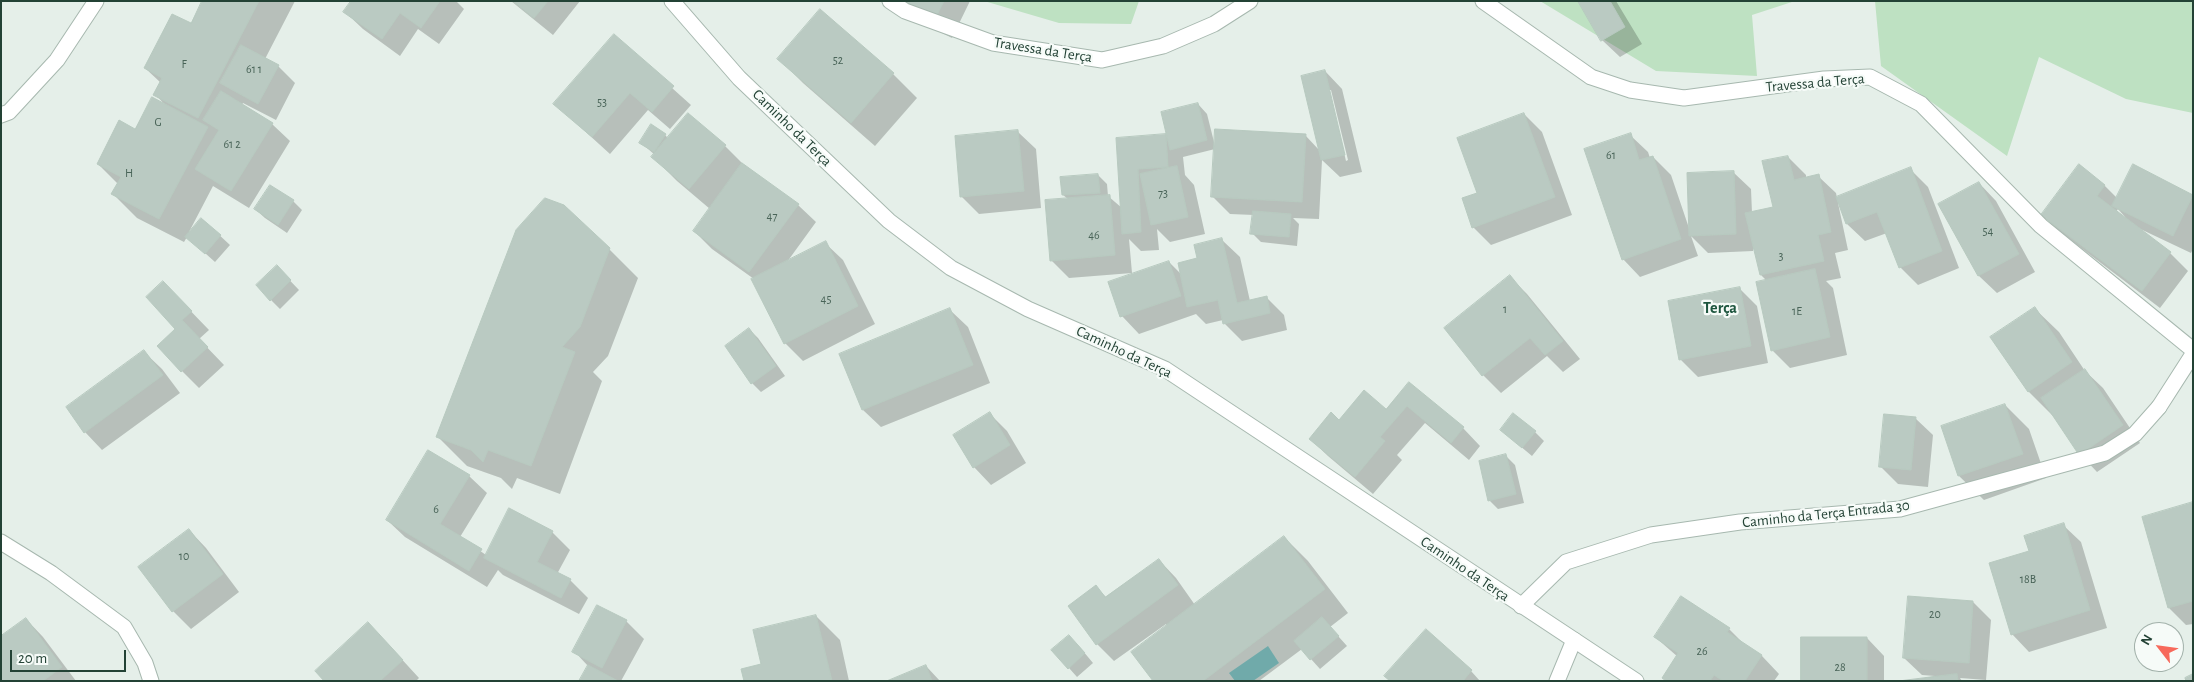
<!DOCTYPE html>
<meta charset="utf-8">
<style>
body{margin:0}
#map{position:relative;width:2194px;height:682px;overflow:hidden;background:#e5efe9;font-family:"Alegreya Sans",sans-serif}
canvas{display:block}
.frame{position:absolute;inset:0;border:2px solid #234235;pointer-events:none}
.north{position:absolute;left:2134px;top:622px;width:50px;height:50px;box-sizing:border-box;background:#f6fbf8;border:1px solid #a2b1aa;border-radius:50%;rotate:300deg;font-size:14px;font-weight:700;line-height:20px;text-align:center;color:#234235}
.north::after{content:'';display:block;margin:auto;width:18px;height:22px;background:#f7695b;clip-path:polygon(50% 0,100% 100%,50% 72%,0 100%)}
.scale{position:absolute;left:10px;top:650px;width:116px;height:22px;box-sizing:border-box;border:2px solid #234235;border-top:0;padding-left:6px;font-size:15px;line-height:18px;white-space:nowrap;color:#234235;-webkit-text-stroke:4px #f6fbf8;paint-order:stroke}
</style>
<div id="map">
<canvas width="2194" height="682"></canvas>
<div class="frame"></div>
<div class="north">N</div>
<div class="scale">20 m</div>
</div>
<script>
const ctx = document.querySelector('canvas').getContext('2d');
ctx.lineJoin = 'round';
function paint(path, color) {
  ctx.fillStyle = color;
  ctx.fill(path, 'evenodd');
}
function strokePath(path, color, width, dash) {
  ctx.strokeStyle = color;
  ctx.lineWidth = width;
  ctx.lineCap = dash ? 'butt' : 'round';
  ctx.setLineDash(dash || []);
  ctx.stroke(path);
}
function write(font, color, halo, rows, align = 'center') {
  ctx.font = font + ' "Alegreya Sans",sans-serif';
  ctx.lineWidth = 4.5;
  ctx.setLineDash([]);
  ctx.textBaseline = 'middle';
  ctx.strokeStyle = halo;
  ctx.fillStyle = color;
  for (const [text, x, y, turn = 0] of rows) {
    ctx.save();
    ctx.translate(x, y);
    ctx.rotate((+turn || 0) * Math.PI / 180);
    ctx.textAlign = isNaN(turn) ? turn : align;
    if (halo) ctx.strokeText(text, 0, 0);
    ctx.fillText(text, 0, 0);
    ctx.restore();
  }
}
paint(new Path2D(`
 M984 1H1139L1131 24 1059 23Z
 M1540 1H1795L1752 15 1757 76 1656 71Z
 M1875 1H2193V113L2126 99 2039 57 2007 156 1881 66Z`), '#bee1c2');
paint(new Path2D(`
 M1268 646 1279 663 1253 681H1235L1229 673Z`), '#8cd5d5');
paint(new Path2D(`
 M204 1H295L265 59 278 66 295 83 276 120 243 103 242 105 272 124 290 141 249 208 213 186 189 232 202 219 230 245 215 262 187 237 184 242 137 218 113 194 118 184 98 164 166 106 155 94 161 83 145 68 191 25Z
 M352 1H456L464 9 439 44 418 29 400 56 363 29 345 12Z
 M511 1H580L553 35Z
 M901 1H970L952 38 918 21Z
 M1579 1H1616L1642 44 1620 57 1602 40Z
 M614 36 691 105 670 129 648 110 610 154 555 104Z
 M779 59 893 74 917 98 875 146 803 83Z
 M1325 71 1342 89 1362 172 1340 177 1322 160 1319 219 1293 218 1299 224 1297 246 1261 242 1252 233 1254 215 1230 214 1212 196 1215 149 1183 157 1185 175 1194 185 1205 234 1170 242 1157 229 1159 250 1141 251 1129 239 1132 273 1069 278 1052 261 1068 199 1063 195 1098 175 1107 184 1108 196 1122 208 1118 139 1166 136 1168 138 1198 104 1207 114 1215 146 1305 135 1320 151ZM1329 90H1331L1348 160 1346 161Z
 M1524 114 1542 132 1572 215 1491 245 1473 227 1478 193Z
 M1018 132 1036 149 1041 208 979 214 961 196Z
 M665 135 668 138 725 146 746 167 798 205 816 222 787 262 825 243 843 260 875 324 803 361 785 343 754 279 712 249 694 231 710 209 677 181 653 157 655 155 640 142Z
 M1630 135 1648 152 1650 158 1653 157 1671 175 1690 231 1733 172 1751 189 1752 213 1774 208 1788 157 1806 175V178L1818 176 1836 193 1837 198 1910 169 1928 187 1959 268 1918 285 1900 267 1887 233 1865 241 1847 224 1840 203H1838L1848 250 1835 253 1841 278 1826 281 1833 288 1847 355 1790 368 1772 350 1767 281 1761 275 1754 245 1753 251 1708 253 1691 236 1698 256 1640 277 1623 259Z
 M2134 166 2193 196V249L2191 253 2134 226 2170 253 2188 271 2160 308 2060 232 2042 215 2104 185 2117 198ZM2118 209 2126 218 2125 219 2116 212Z
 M1979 183 1996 201 2035 272 1997 293 1979 276 1940 205Z
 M293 201 302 210 287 233 265 218 255 209Z
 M1222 240 1240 257 1250 301 1266 297 1284 315 1287 330 1242 341 1224 323 1223 320 1206 324 1196 314 1139 334 1122 316 1169 262 1182 275Z
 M609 249 638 278 608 356 593 372 602 381 560 494 517 478 512 489 501 478 467 466 438 437Z
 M277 267 299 290 280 309 271 300Z
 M1510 277 1527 294 1580 359 1563 372 1547 356 1501 393 1483 375 1446 328Z
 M1740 289 1757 306 1768 363 1698 377 1680 359Z
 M180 300 209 330 199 339 224 365 199 388 182 371 177 329Z
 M2034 308 2059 332 2085 371 2103 388 2140 443 2097 472 2080 454 2053 416 2029 392 1992 337Z
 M950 310 968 327 990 383 881 427 863 410 841 354Z
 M749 329 758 338 785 376 761 392 752 383Z
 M144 352 162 369 180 393 102 450 85 432Z
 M1410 384 1463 428 1480 446 1469 460 1425 423 1397 455 1402 460 1373 494 1328 456 1310 439 1339 421 1386 411Z
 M2005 405 2029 429 2046 478 1984 500 1959 476 1943 427Z
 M990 414 1007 431 1026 463 991 485 974 467Z
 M1915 418 1933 435 1928 487 1898 484 1880 466Z
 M1501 430 1535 432 1544 441 1532 456Z
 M1506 456 1515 465 1524 503 1498 509 1489 500Z
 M469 476 487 493 460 537 486 555 552 532 570 550 557 574 570 580 588 598 579 614 503 575 498 570 487 587 405 537 387 520Z
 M2193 503V624L2186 625 2169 608 2143 517Z
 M2063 525 2081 542 2107 628 2029 652 2012 634 2030 552Z
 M189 530 206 548 239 592 191 629 173 611Z
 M1284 537 1308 561 1348 613 1330 627 1347 646 1320 669 1302 649 1259 681H1155L1167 626 1166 624 1114 661 1097 644 1096 587 1106 597 1159 560 1176 578 1195 605Z
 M1682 597 1729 629 1745 645 1762 656 1779 674 1774 681H1667L1678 657 1655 637Z
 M1973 602 1991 620 1986 680 1960 678 1962 681H1909L1935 676 1922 675 1904 658Z
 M816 616 840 640 849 681H745Z
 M26 619 43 637 76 681H1Z
 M626 621 644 639 621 681H580L588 666 574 651Z
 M1426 631 1471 671 1480 681H1391Z
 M1867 638 1884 656V681H1803Z
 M386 642 419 678 416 681H326Z
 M1078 645 1093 663 1077 677 1069 668Z
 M926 666 940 681H890Z`), '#0003');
const building = new Path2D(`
 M202 1H259L198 118 153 95 162 78 144 68 172 14 191 23Z
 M351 1H440L421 28 400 13 382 39 343 12Z
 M513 1H548L534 18Z
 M900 1H944L934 21Z
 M1578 1H1610L1625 27 1601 41Z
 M820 9 894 73 851 123 777 59Z
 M614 34 674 86 652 112 630 93 592 137 553 104Z
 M241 45 279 65 258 104 220 83Z
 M1325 70 1345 155 1321 160 1301 76Z
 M221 91 273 123 231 191 195 169 219 130 203 120Z
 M152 97 208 127 159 219 111 194 121 177 97 164 119 120 135 129Z
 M1198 103 1207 140 1170 150 1161 112Z
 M688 113 726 145 689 189 651 157Z
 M1524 113 1555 197 1472 228 1462 198 1477 193 1457 138Z
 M651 124 666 134 654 152 639 143Z
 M1215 129 1306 134 1302 202 1211 197Z
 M1018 130 1024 191 960 197 955 136Z
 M1631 133 1639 160 1653 156 1681 239 1622 260 1584 149Z
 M1166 134 1168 167 1138 169 1141 232 1122 234 1116 138Z
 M1788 156 1794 180 1819 174 1831 232 1818 235 1824 261 1760 275 1745 213 1773 207 1762 161Z
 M742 163 799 204 749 272 693 231Z
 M2079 164 2105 185 2097 196 2171 252 2142 291 2041 215Z
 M2133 164 2193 195 2173 236 2112 206Z
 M1177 166 1188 217 1151 225 1140 174Z
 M1911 167 1942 251 1899 268 1877 212 1846 224 1836 197Z
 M1734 171 1736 234 1689 236 1687 173Z
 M1098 174 1100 193 1062 195 1060 177Z
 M1979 182 2019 254 1978 276 1938 204Z
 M270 185 294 200 278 225 254 209Z
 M1110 195 1115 255 1050 261 1045 200Z
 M545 198 564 205 610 248 580 327 562 347 575 352 531 466 488 450 483 462 471 450 436 437 516 230Z
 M1253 211 1291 214 1289 237 1250 234Z
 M201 218 221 235 205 254 185 237Z
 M1222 238 1237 303 1267 296 1270 313 1223 324 1218 300 1187 307 1178 263 1197 258 1194 245Z
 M826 241 858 306 784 344 751 279Z
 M1169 261 1181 296 1120 317 1108 282Z
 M277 265 291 280 270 301 256 285Z
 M1815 269 1830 337 1771 351 1756 282Z
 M1510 275 1563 341 1545 355 1530 338 1482 376 1444 328Z
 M163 281 192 311 182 320 208 347 181 372 157 346 175 329 146 297Z
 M1740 287 1751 346 1679 360 1668 301Z
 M2035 307 2072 362 2028 392 1990 337Z
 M950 308 973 365 862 410 839 354Z
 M749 328 776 366 751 384 725 346Z
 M144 350 163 375 84 433 66 407Z
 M2085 369 2123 425 2079 455 2041 398Z
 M1409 382 1464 427 1451 443 1407 406 1380 437 1385 441 1355 477 1309 439 1331 412 1339 420 1364 390 1386 409Z
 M2005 404 2023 454 1958 476 1941 426Z
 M990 412 1010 445 973 468 953 435Z
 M1513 413 1536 431 1522 448 1500 430Z
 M1884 414 1916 417 1911 470 1879 467Z
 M428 450 470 475 440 524 482 549 469 571 386 520Z
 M1506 454 1516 494 1488 501 1479 461Z
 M2193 502V601L2168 608 2142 517Z
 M509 508 553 531 537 562 571 579 561 598 484 558Z
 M2064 523 2090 610 2011 635 1989 563 2029 551 2024 536Z
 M189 529 223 574 172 612 138 567Z
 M1284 536 1325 589 1203 681H1153L1131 652Z
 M1159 559 1178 585 1096 645 1068 606 1096 585 1105 597Z
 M1681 596 1730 628 1727 632 1762 655 1745 681H1723L1714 675 1710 681H1666L1662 678 1678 653 1654 637Z
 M1908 596 1973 601 1969 663 1903 658Z
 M597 605 627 620 602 668 572 652Z
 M816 615 832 681H744L741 669 761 664 753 630Z
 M1322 617 1339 636 1310 660 1294 641Z
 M26 618 62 667 43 681H1V636Z
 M368 622 403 660 380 681H324L315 671Z
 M1426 629 1472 670 1463 681H1390L1384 676Z
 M1069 635 1085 653 1068 669 1051 650Z
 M1801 637H1867V681H1801Z
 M588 665 618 681H579Z
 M926 665 932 681H887Z
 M1957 674 1958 681H1899Z
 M2193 674V681H2186L2185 678Z`);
paint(building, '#bacac2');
strokePath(building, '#b7c9bf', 1);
const service = new Path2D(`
 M1 542 51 573 124 627 145 663 151 681
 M1521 606 1566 562 1651 535 1740 522 1900 509 2105 453 2135 434 2159 407
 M1557 681 1574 640`);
const minor = new Path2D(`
 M672 1 739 78 889 221 951 268 1028 309 1165 369 1636 681
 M890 1 905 11 993 43 1102 60 1163 46 1214 24 1250 1
 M1483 1 1591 77 1630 90 1684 98 1824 79 1870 77 1921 104 2041 226 2193 350
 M1 115 9 112 57 60 96 1
 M2159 407 2193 354`);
strokePath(service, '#a7b8af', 17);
strokePath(minor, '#a7b8af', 17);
strokePath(service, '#fff', 15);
strokePath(minor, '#fff', 15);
write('12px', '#496458', null, [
 ["52",838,60],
 ["F",184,64],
 ["61 1",254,69],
 ["53",602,102],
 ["G",158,122],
 ["61 2",232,144],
 ["61",1611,155],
 ["H",129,173],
 ["73",1163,193],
 ["47",772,216],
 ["54",1988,231],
 ["46",1094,235],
 ["3",1781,256],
 ["45",826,299],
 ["1",1505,309],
 ["1E",1797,311],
 ["6",436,509],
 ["10",184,556],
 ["18B",2028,579],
 ["20",1935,614],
 ["26",1702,651],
 ["28",1840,667]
]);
write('15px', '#234235', '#f6fbf8', [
 ["Travessa da Terça",1043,50,9],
 ["Travessa da Terça",1815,83,-5],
 ["Caminho da Terça",792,128,44],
 ["Caminho da Terça",1124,352,25],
 ["Caminho da Terça Entrada 30",1826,514,-6],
 ["Caminho da Terça",1465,569,34]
]);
write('bold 16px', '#1e563f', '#f6fbf8', [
 ["Terça",1720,308]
]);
</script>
